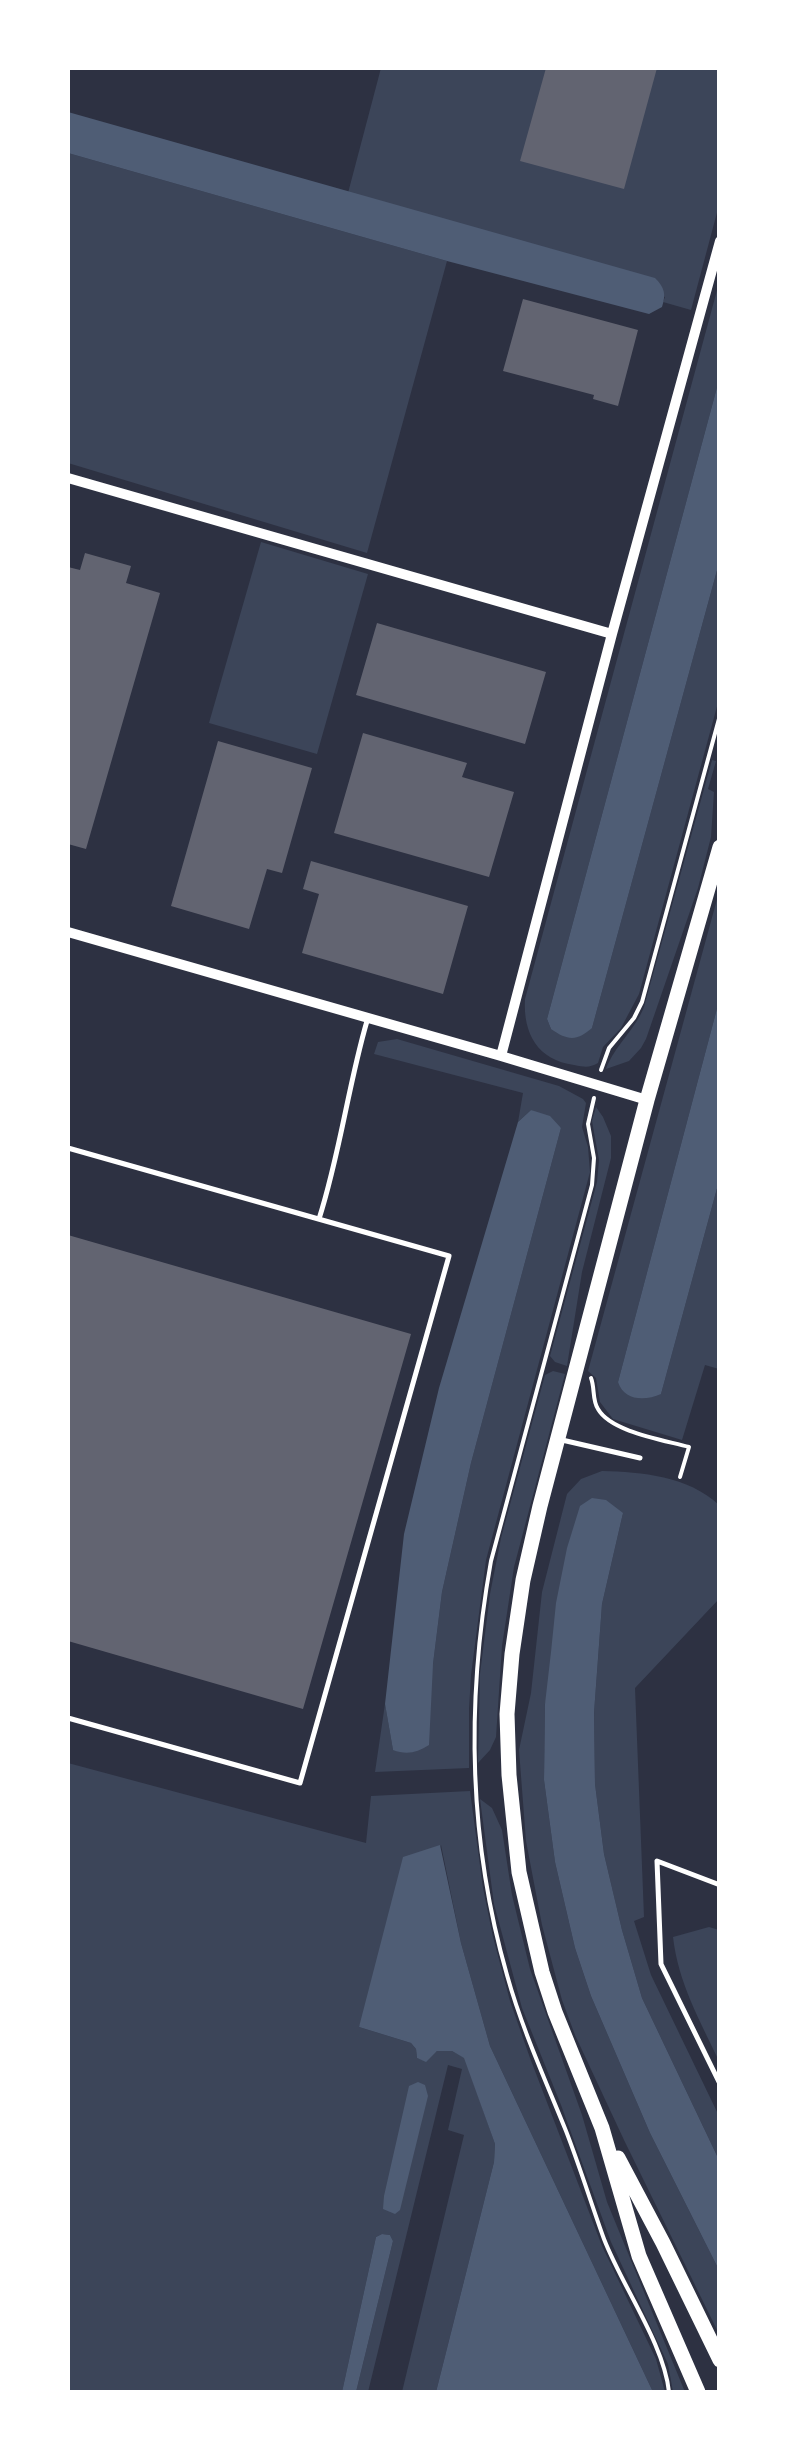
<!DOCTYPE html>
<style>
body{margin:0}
#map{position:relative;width:787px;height:2460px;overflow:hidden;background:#2d3142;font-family:"Archivo Narrow",sans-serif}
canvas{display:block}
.frame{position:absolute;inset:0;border:70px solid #fff;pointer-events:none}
</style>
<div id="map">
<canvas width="787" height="2460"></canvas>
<div class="frame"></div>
</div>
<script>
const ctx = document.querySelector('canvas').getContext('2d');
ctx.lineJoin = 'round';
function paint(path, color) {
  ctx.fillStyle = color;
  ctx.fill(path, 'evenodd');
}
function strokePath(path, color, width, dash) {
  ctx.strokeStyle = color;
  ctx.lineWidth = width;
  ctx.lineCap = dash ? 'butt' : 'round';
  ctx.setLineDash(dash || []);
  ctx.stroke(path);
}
paint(new Path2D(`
 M381 68H719V205L691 310 663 302 665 297 348 193Z
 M68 153 447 261 367 553 68 463Z
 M719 283V380L547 1019 551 1029 592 1028 719 563V699L639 994 621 1028 603 1047 598 1063C589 1068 585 1067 574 1065 538 1060 523 1034 525 999Z
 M261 542 368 574 317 754 209 723Z
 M712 760 716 761 708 789 714 792 711 837 698 888 646 1039 641 1048 629 1061 606 1069C615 1045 635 1030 644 1007Z
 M719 892V1001L618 1382 661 1394 719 1181V1369L705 1365 682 1440 613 1419 600 1402 596 1378 588 1371Z
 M397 1039 559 1086 583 1099 586 1103 582 1127 588 1147 590 1172 486 1560 471 1675 469 1709V1768L375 1772 385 1704 393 1750 433 1664 442 1592 471 1463 561 1128 531 1110 518 1122 523 1093 374 1054 378 1042Z
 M596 1107 603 1117 611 1136V1158L582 1272 567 1366 555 1362 550 1356 597 1182 599 1160 592 1121Z
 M553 1371 565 1374 514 1567 502 1646 496 1737 490 1750 478 1763 480 1674 490 1594 501 1538 545 1375Z
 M602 1471C642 1472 688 1476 719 1505V1599L635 1688 644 1917 634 1921 651 1975 719 2116V2160L642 1998 622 1930 604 1854 595 1784 594 1713 602 1604 623 1513 545 1704 544 1780 555 1862 575 1948 591 1996 650 2133 719 2270V2334L624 2140 575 2035 562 2000 542 1925 526 1841 519 1750 531 1693 542 1592 567 1494 581 1479Z
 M68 1763 366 1843 371 1796 470 1791 483 1888 493 1937 510 2001 530 2058 602 2246 656 2359 665 2392H653L490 2046 461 1943 441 1845 359 2027 411 2043 416 2049 417 2058 426 2061 437 2051H452L465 2058 495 2144 494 2162 436 2392H402L464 2135 448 2130 462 2069 448 2065 368 2392H356L393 2241 390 2235 382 2234 376 2237 342 2392H68Z
 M480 1799 492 1808 502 1830 512 1895 530 1969 582 2115 607 2202 685 2392H673L668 2364 611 2242 561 2105 522 2008 494 1904Z
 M709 1927 719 1930V2061C700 2021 678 1982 673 1937Z`), '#3c4559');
paint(new Path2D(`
 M68 112 655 278C665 288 666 294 662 307L649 314 447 261 68 153Z
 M719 380V563L592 1028C577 1041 568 1041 551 1029L547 1019Z
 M719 1001V1181L661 1394C645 1401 624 1401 618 1382Z
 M531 1110 550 1116 561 1128 471 1463 442 1592 433 1664 429 1745C417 1753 406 1755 393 1750L385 1704 404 1534 439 1388 518 1122Z
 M592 1498 606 1500 623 1513 602 1604 594 1713 595 1784 604 1854 622 1930 642 1998 719 2160V2270L650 2133 591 1996 575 1948 555 1862 544 1780 545 1704 551 1652 556 1603 567 1548 580 1506Z
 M440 1845 461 1943 490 2046 653 2392H436L494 2162 495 2144 464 2058 452 2051H437L426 2062 417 2058 416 2049 411 2043 359 2027 403 1857Z
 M418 2082 425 2085 428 2096 400 2210 395 2214 383 2209 384 2196 409 2086Z
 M382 2234 390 2235 393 2241 356 2392H342L376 2237Z`), '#4f5d75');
paint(new Path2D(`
 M546 68H657L624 189 520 161Z
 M523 299 638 330 618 406 593 399 594 395 503 371Z
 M85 553 131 566 126 583 160 593 86 849 68 844V567L80 570Z
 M377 623 546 672 525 744 356 695Z
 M363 733 467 763 462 777 514 792 489 877 334 833Z
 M218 741 312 768 282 873 267 869 249 929 171 906Z
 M311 861 468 906 443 994 302 953 319 894 303 889Z
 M68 1235 411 1334 303 1709 68 1641Z`), '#626471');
strokePath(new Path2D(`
 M601 1070 609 1048 634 1018 642 1002 720 715
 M594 1098 588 1124 594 1158 592 1185 491 1561C466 1700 468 1839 507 1975 522 2029 545 2079 566 2131 580 2167 591 2203 604 2239 622 2286 664 2344 669 2392
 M591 1378C595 1388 592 1400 598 1409 611 1432 664 1440 689 1447L680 1477`), '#fff', 4);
strokePath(new Path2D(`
 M68 1148 449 1256 300 1783 68 1718
 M319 1219C340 1154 348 1086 367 1021
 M562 1440 640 1458
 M720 1885 657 1861 661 1964 720 2084`), '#fff', 5);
strokePath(new Path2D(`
 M68 478 612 634
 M68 932 501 1056
 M647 1100 501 1056 612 634 720 241`), '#fff', 10);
strokePath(new Path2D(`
 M618 2158 663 2243 720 2360
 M698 2392 639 2256 602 2128 555 2012 542 1972 519 1872 509 1775 507 1714 512 1654 523 1580 540 1506 647 1100 720 847`), '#fff', 15);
</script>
